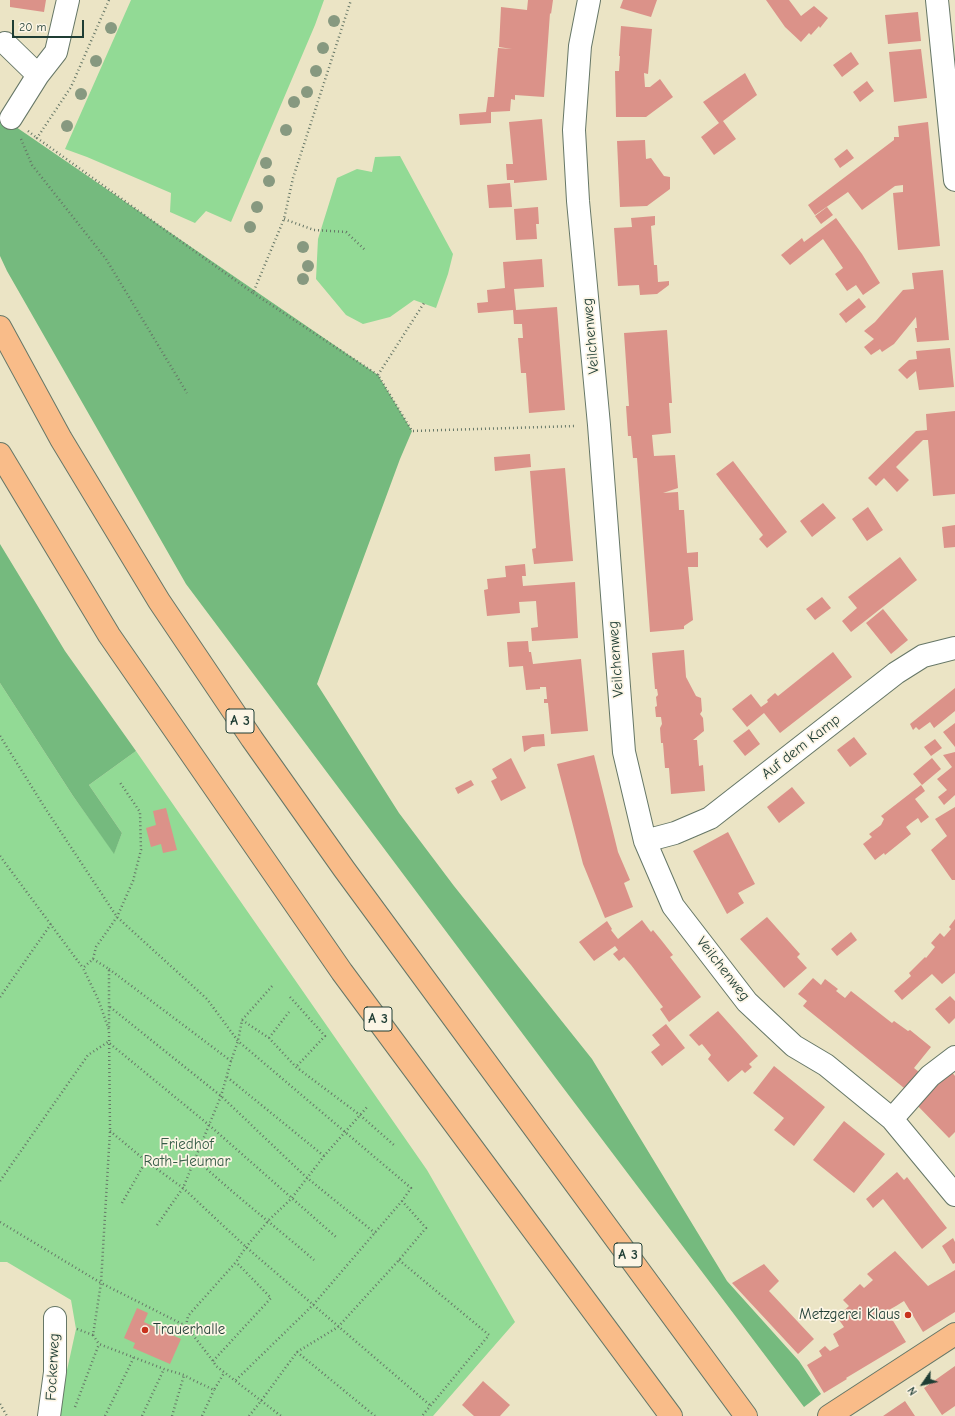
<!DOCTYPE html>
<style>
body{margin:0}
#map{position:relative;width:955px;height:1416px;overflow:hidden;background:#ebe4c5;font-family:"Comic Neue",sans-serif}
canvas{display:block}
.north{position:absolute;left:903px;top:1364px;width:40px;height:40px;-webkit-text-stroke:3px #fcf5e5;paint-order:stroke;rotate:236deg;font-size:11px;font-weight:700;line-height:16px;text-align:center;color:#1f3d34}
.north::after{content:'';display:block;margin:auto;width:14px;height:18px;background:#1f3d34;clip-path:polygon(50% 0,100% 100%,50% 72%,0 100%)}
.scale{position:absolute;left:12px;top:20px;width:72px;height:18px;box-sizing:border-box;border:2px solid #1f3d34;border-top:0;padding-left:5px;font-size:12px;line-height:14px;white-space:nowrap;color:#1f3d34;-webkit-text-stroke:3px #fcf5e5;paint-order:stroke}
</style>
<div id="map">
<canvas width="955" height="1416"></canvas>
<div class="north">N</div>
<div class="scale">20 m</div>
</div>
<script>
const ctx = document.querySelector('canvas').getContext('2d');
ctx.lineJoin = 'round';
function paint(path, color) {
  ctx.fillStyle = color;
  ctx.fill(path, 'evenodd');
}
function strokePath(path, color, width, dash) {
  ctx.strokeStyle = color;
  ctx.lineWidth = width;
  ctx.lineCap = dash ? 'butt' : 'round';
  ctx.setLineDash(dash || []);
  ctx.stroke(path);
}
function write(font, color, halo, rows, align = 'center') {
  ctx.font = font + ' "Comic Neue",sans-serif';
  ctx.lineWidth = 3.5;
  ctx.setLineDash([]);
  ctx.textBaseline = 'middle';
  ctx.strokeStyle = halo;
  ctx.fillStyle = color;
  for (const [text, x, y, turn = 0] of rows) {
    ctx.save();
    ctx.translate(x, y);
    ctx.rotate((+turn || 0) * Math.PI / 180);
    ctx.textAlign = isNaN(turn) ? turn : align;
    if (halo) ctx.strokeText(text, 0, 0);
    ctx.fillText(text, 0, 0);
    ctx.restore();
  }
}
paint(new Path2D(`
 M131 0H324L315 25 231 222 206 211 195 223 170 212 171 193 87 157 65 149Z
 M400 156 453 254 448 274 436 308 414 300 390 317 363 324 346 315 316 279 318 239 337 178 357 169 372 172 375 157Z
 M0 683 73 796 114 853 122 833 89 785 136 751 427 1170 515 1322 433 1416H57L76 1329 71 1300 7 1262H0Z`), '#92da95');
paint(new Path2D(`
 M0 116 378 375 412 431 400 459 317 684 399 813 454 886 592 1059 727 1281 799 1361 821 1394 804 1407 555 1077 186 584 7 271 0 256Z
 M0 544 65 651 136 751 89 785 122 833 114 854 73 796 0 683Z`), '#75ba7e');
paint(new Path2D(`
 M10 0H46L44 12 10 7Z
 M528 0H553L551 14 550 13 544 97 515 95V100L511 99 510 111 491 112V123L460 125 459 114 486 112 488 97H494L498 48 512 49 499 47 501 7 527 10Z
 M623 0H657L651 17 620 8Z
 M766 0H789L801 16 814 6 828 18 820 28 819 26 811 35 809 33 801 42 785 27Z
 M918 12 921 41 888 44 885 15Z
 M621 26 652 29 648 74 644 73 645 87H650L660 79 673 97 646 117H616L615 71H619L620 56H619Z
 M921 49 927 98 894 102 889 52Z
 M851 52 859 64 842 77 833 65Z
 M745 73 757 95 723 121 736 139 714 155 701 137 719 123 703 102Z
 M867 81 874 91 860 102 853 92Z
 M542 119 547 180 514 183V180H507L506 164H513L509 122Z
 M928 122 940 246 898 250 893 193 903 192V185L895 186 862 210 848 192 815 215 808 205 894 140V137H899L898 126Z
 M645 140 646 159 651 158 664 176 670 177V189L647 206 620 207 617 141Z
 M847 149 854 158 840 168 834 159Z
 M510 183 512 207 489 208 487 185Z
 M538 207 539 224H536L537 239 516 240 514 209Z
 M827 207 833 215 821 224 815 216Z
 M655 216V225L651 226 654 265H657L658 282 669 281V285L657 294 640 295 639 285 618 286 614 228 632 227 631 218Z
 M836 218 862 254 880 283 863 295 856 285 847 291 835 274 843 268 823 239 790 265 781 255 802 238 804 242Z
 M542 259 544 287 514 289 516 310 557 307 565 410 529 413 526 373H521L518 338H523L522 324H514L513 310 478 313 477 303 488 302 487 290 505 288 503 262Z
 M943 270 949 340 917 342 915 328H917L916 317 894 344 882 352 880 349 871 355 864 347 874 339 864 331 875 322 903 290 914 289 912 273Z
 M859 298 866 307 846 323 839 314Z
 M667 330 672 403H669L671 433 652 435 654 456 675 455 678 488 663 493 678 492 679 510H684L687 553 698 552V567H688L693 620 684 626V629L650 632 637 458H633L631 436H628L626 406H629L624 333Z
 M950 348 954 387 919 390 916 371 907 379 898 370 909 360 917 359 916 351Z
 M955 411V494L933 496 928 440H923L896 467 909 480 897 492 884 478 876 486 868 478 916 431 927 430 926 414Z
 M530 454 531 467 495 471 494 457Z
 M733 461 787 532 767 548 759 539 763 535 716 474Z
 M565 468 573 561 534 564 532 549 536 548 530 471Z
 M823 503 836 518 812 537 800 521Z
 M868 507 883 530 867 541 852 519Z
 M955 525V547L944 548 942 527Z
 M900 557 917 580 851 632 842 621 857 608 848 597Z
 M525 564 526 576H522L523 586 575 582 578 638 532 641 531 628 538 627 536 601 519 602 520 613 487 616 484 590 488 589 487 579 506 577 505 566Z
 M822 597 831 608 815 620 806 609Z
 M883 609 908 640 891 654 866 623Z
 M528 641 529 652H531L533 664 581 659 588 731 551 734 548 703H544V699H547L546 687H540V689L526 690 523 666 509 667 507 642Z
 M684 650 686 677 696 696 701 698 702 711 700 714 703 718 704 731 693 740H697L699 766 703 765 705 791 671 794 669 768H665L663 743H661L660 728 662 724 661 717H656L655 707 657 706 656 697 658 695 657 689H655L652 653Z
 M833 652 852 677 780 733 764 713 747 727 732 709 751 694 761 707 768 702 767 700 775 693 778 696Z
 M955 688V711L934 728 930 722 919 730 916 727 913 730 910 724Z
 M955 723V747L943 732Z
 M749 729 760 744 745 756 733 741Z
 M544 734 545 746 532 747 524 752 522 736Z
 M854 737 867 754 850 767 837 750Z
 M935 739 942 748 931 756 924 747Z
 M955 752V795L944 805 938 797 947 790 937 779 952 767 943 755Z
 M594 755 618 852 630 880 624 883 633 907 605 918 583 864 557 764Z
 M511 758 526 788 501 801 491 781 497 778 492 769Z
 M932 758 941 769 922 785 913 774Z
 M471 780 474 785 458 794 455 788Z
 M921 785 925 791 915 799 929 817 921 823 918 818 911 823 906 827 911 834 885 855 884 853 875 860 863 844 872 837 869 834 881 825 884 819 881 816Z
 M792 787 805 803 779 823 767 807Z
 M955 807V880H952L931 850 947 836 935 819Z
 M166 808 177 850 163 853 161 844 151 847 146 828 156 825 153 811Z
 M728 832 755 884 738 893 744 903 727 914 693 851Z
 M767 917 800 954 797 957 807 968 784 988 740 939Z
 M955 919V973L942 984 932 974 902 1000 894 991 911 976 909 973 925 957 926 958 935 947 931 943 940 933 944 937 951 929 949 927Z
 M642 920 651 932 653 930 662 941 673 955 670 957 701 997 669 1022 660 1009 663 1007 631 965 624 957 619 961 613 954 618 950 615 946 594 961 579 942 607 921 612 929 611 930 618 939Z
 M851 932 857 940 837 956 831 949Z
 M813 978 821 985 825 979 838 989 836 991 845 998 851 991 892 1023 894 1021 908 1031 910 1030 931 1047 914 1068 924 1076 909 1092 803 1006 807 1001 798 994Z
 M950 996 955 1001V1018L949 1024 935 1009Z
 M718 1011 758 1056 749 1064 752 1067 745 1073 742 1070 728 1082 708 1059 711 1055 702 1044 699 1046 689 1035Z
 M666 1024 685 1048 662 1066 651 1052 660 1045 652 1035Z
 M774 1066 825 1107 794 1146 774 1130 784 1118 753 1093Z
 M950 1070 955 1076V1132L949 1138 914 1102Z
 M844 1121 885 1154 854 1193 813 1160Z
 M897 1172 904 1180 907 1177 947 1228 922 1249 883 1199 873 1208 866 1199Z
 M953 1238 955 1242V1263L953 1264 942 1246Z
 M895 1251 928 1286 955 1270V1312L923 1332 904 1301 896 1306 887 1311 906 1342 846 1378 847 1379 824 1393 807 1365 822 1356 819 1351 825 1346 830 1351 839 1346 833 1334 844 1327 837 1317 849 1306 843 1300 860 1284 864 1288 873 1280 867 1274Z
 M764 1264 779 1281 769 1291 814 1339 798 1354 732 1283Z
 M137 1308 148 1313 144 1322 181 1339 170 1364 133 1348 135 1343 124 1338Z
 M955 1366V1406L942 1415 924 1388Z
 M483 1381 510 1405 500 1416H474L462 1405Z
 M905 1401 915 1416H883Z`), '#db9289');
const minor = new Path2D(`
 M589 0 580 46 574 130 578 201 599 425 624 752 645 841 673 906 747 1002 794 1046 826 1065 892 1119 955 1195
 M937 0 955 180
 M5 43 38 75
 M11 118 38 75 56 52 68 0
 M645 841 675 833 710 818 896 673 923 656 955 648
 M892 1119 930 1076 955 1057
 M49 1416 55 1372V1318`);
const major = new Path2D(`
 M829 1416 955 1334`);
const highway = new Path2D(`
 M0 327 61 439 159 601 252 739 344 869 746 1416
 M0 454 109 635 342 972 671 1416`);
strokePath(minor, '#667767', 24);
strokePath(major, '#667767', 24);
strokePath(highway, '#667767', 24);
strokePath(new Path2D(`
 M109 0 71 87 37 138 253 293 284 219 293 178 351 0
 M28 131 37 138
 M21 139 32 165 106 259 187 393
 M284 219 314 230 346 232 366 251
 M253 293 378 375 412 431 576 426
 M378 375 424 303
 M0 736 45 808 117 917 207 999 238 1041 411 1188 402 1201 313 1305 235 1381
 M0 856 83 968
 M93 959 109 969V1028
 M109 969 231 1061
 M0 997 51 924
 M290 997 325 1036 296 1067
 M110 1007 221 1096 306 1177 375 1233
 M242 1020 269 1038 296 1067 360 1115 394 1145
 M269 1038 289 1012
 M227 1077 324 1156
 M110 1131 146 1161 183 1188 246 1247 431 1406
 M195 1158C233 1194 275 1226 314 1260
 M0 1181 88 1055 108 1042 209 1125 336 1237
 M122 1203 146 1161
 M0 1222 101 1283 186 1326 213 1361 216 1366 281 1416
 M157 1225 183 1188 209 1125 221 1096 231 1061 238 1041 242 1020 273 985
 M399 1260 489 1335 422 1416
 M186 1326 188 1316 236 1262 246 1247 269 1220 291 1199 324 1156 368 1106
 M77 1329 93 1335 101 1283 110 1131 109 1030 98 999 83 968 93 959 96 947 117 917 133 881 141 850 140 812 119 781
 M93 1335 99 1344 164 1369 184 1375 193 1380 214 1390 224 1373
 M297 1352 375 1416
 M213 1361 271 1298 236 1262
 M0 1404 7 1416
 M75 1407 99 1344
 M105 1416 134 1357
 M142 1416 164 1369
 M172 1416 184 1375
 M202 1416 214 1390
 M249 1416 261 1401 297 1352 338 1327 399 1260 426 1228 402 1201`), '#667767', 2.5, [1, 3]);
strokePath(minor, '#fff', 22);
strokePath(major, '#f9bc89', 22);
strokePath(highway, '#f9bc89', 22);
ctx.fillStyle = '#879980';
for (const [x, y] of [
 [334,21],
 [111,28],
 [323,48],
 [96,61],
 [316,71],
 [307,92],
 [81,94],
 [294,102],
 [67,126],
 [286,130],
 [266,163],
 [269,181],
 [257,207],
 [250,227],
 [303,247],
 [308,266],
 [303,279]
]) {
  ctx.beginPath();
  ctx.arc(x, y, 6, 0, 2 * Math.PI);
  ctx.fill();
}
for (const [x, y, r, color] of [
 [908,1315,4,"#c8321e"],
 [145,1330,4,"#c8321e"]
]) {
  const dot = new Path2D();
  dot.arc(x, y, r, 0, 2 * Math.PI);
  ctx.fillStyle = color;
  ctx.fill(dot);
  strokePath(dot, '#fcf5e5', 1.5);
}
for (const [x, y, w] of [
 [240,721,28],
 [378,1019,28],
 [628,1255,28]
]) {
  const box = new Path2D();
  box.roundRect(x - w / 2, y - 12, w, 24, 3);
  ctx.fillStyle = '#fcf5e5';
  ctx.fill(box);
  strokePath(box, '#1f3d34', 1);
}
write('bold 14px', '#1f3d34', null, [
 ["A 3",240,721],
 ["A 3",378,1019],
 ["A 3",628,1255]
]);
write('15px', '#1f3d34', '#fcf5e5', [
 ["Veilchenweg",591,336,-95],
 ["Veilchenweg",616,659,-94],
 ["Auf dem Kamp",801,747,-38],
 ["Veilchenweg",723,969,52],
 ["Fockerweg",53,1367,-87]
]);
write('15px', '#365c47', '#fcf5e5', [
 ["Friedhof",187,1145],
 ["Rath-Heumar",187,1162]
]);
write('15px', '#1f3d34', '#fcf5e5', [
 ["Metzgerei Klaus",900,1315],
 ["Trauerhalle",153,1330,"left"]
], 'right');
</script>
